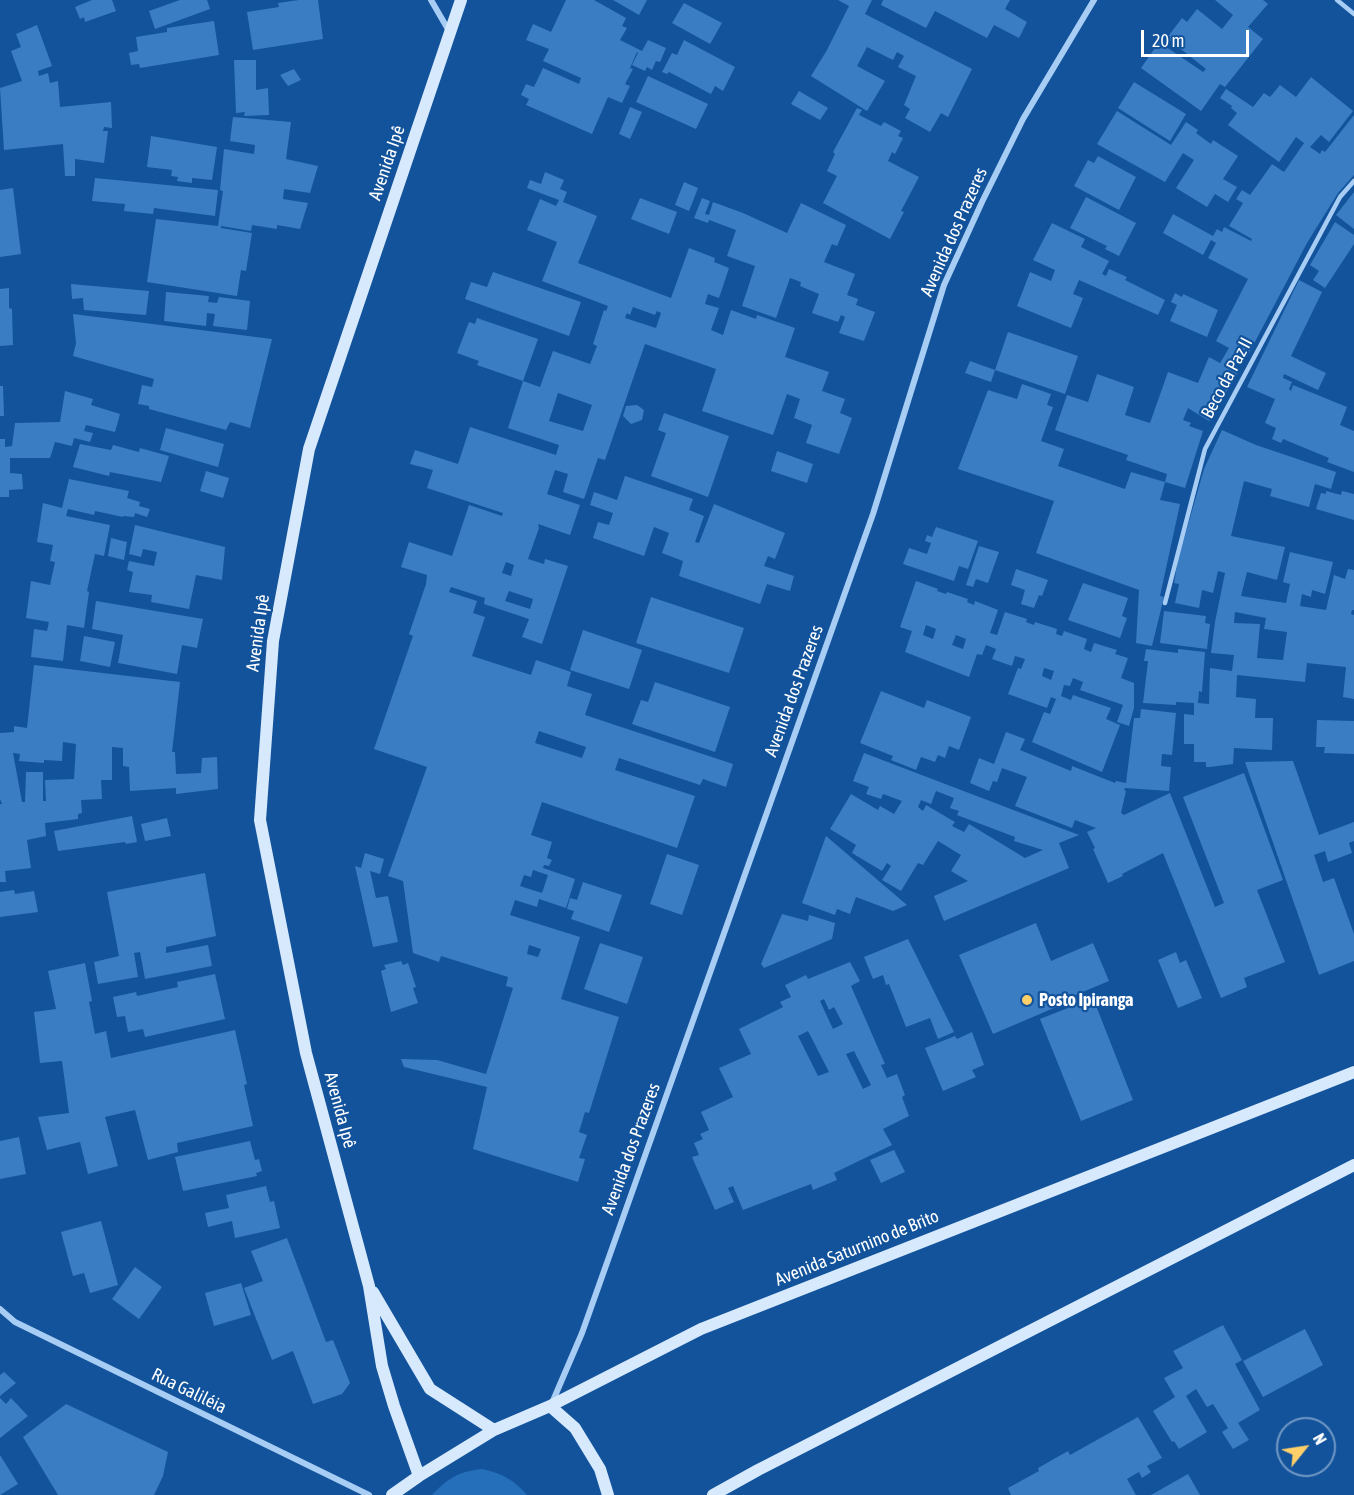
<!DOCTYPE html>
<meta charset="utf-8">
<style>
body{margin:0}
#map{position:relative;width:1354px;height:1495px;overflow:hidden;background:#12539c;font-family:"Asap Condensed",sans-serif}
canvas{display:block}
.north{position:absolute;left:1276px;top:1417px;width:60px;height:60px;box-sizing:border-box;background:#12539c;border:2px solid #7198c4;border-radius:50%;rotate:60deg;font-size:16px;font-weight:700;line-height:24px;text-align:center;color:#fff}
.north::after{content:'';display:block;margin:auto;width:21px;height:27px;background:#ffcf6a;clip-path:polygon(50% 0,100% 100%,50% 72%,0 100%)}
.scale{position:absolute;left:1141px;top:30px;width:108px;height:27px;box-sizing:border-box;border:3px solid #fff;border-top:0;padding-left:8px;font-size:18px;line-height:21px;white-space:nowrap;color:#fff;-webkit-text-stroke:4px #12539c;paint-order:stroke}
</style>
<div id="map">
<canvas width="1354" height="1495"></canvas>
<div class="north">N</div>
<div class="scale">20 m</div>
</div>
<script>
const ctx = document.querySelector('canvas').getContext('2d');
ctx.lineJoin = 'round';
function paint(path, color) {
  ctx.fillStyle = color;
  ctx.fill(path, 'evenodd');
}
function strokePath(path, color, width, dash) {
  ctx.strokeStyle = color;
  ctx.lineWidth = width;
  ctx.lineCap = dash ? 'butt' : 'round';
  ctx.setLineDash(dash || []);
  ctx.stroke(path);
}
function write(font, color, halo, rows, align = 'center') {
  ctx.font = font + ' "Asap Condensed",sans-serif';
  ctx.lineWidth = 4.5;
  ctx.setLineDash([]);
  ctx.textBaseline = 'middle';
  ctx.strokeStyle = halo;
  ctx.fillStyle = color;
  for (const [text, x, y, turn = 0] of rows) {
    ctx.save();
    ctx.translate(x, y);
    ctx.rotate((+turn || 0) * Math.PI / 180);
    ctx.textAlign = isNaN(turn) ? turn : align;
    if (halo) ctx.strokeText(text, 0, 0);
    ctx.fillText(text, 0, 0);
    ctx.restore();
  }
}
paint(new Path2D(`
 M482 1469C502 1473 514 1480 527 1495H432C449 1477 458 1472 482 1469Z`), '#256eba');
paint(new Path2D(`
 M92 0H112L116 11 85 22 84 17 80 19 75 7Z
 M180 0H207L210 9 155 29 149 11Z
 M299 0H318L323 39 253 50 247 12 279 7 278 3Z
 M566 0H594L626 18 622 26 627 28 620 40 642 51 648 40 666 48 660 62 656 61 652 70 647 67 645 71 632 65 638 53 637 52 630 68 633 69 625 84 630 86 622 103 608 97 592 134 526 105 529 99 521 95 526 84 534 87 543 68 579 84 581 78 543 61 549 49 526 40 533 24 551 32Z
 M613 0H647L639 15Z
 M838 0H872L865 14 972 69 948 117 941 113 930 132 905 118 910 109 904 105 916 76 898 67 904 56 897 52 893 60 867 47 857 66 885 81 867 111 811 76 827 50 849 6Z
 M883 0H1010L1005 9 1027 22 1019 38 994 25 987 38 935 11 926 28 881 5Z
 M1215 0H1263L1268 4 1248 27 1263 39 1225 87 1220 84 1201 111 1141 68 1159 42 1203 72 1206 69 1167 38 1182 18 1187 22 1197 9 1222 29 1233 15Z
 M684 3 722 23 710 44 672 23Z
 M214 21 219 55 140 68 139 64 131 65 129 53 138 51 136 37 167 32V28Z
 M37 25 52 66 38 71 39 76 48 73 50 83 58 81 60 107 111 102 112 128 104 127 103 131H108L104 163 75 159V176H65L63 144 4 150 0 88 22 81 11 51 21 47 16 34Z
 M684 40 735 67 723 91 715 86 711 94 669 72 667 74 662 72 672 53 677 55Z
 M234 60H256V90L268 88 269 115 244 116 245 112 236 113Z
 M294 69 301 80 288 86 280 75Z
 M648 76 708 104 696 129 636 102Z
 M1311 77 1353 111 1329 142 1321 135 1310 147 1320 154 1322 150 1325 152 1354 115V175L1338 193 1307 243 1247 357 1240 354 1231 368 1238 372 1209 421 1188 408 1183 420 1191 423 1189 426 1203 431 1185 488 1165 482 1167 474 1126 460 1128 455 1055 430 1067 395 1088 402 1097 374 1134 387 1125 415 1150 423 1168 372 1198 383 1209 357 1220 363 1229 348 1216 341 1248 279 1208 258 1216 243 1211 240 1203 255 1163 233 1173 214 1213 236 1217 229 1222 232 1224 227 1251 241 1252 239 1229 226 1243 203 1236 199 1242 190 1250 195 1272 164 1284 172 1304 143 1296 137 1279 162 1228 125 1237 113 1231 108 1232 106 1220 98 1226 89 1253 107 1264 93 1270 97 1280 85 1296 97Z
 M1134 82 1186 114 1170 141 1118 108Z
 M799 91 828 108 820 120 791 104Z
 M630 107 642 112 630 139 619 134Z
 M857 108 862 110 859 115 881 126 884 122 901 131 898 136 903 138 895 154 892 152 888 161 919 177 901 211 904 212 890 239 823 203 837 176 827 171 835 154 833 152Z
 M1117 111 1171 145 1186 122 1198 130 1196 133 1211 144 1213 140 1238 156 1223 179 1237 187 1228 202 1215 194 1207 207 1176 188 1194 160 1183 153 1165 182 1097 144Z
 M233 117 291 122 286 159 318 166 310 193 284 189 283 199 308 203 300 229 277 225V229L252 225 251 231 221 226V228L252 233 246 271 241 270 237 296 147 282 156 219 218 226 223 191 220 190 224 149 254 154 255 145 230 141Z
 M151 136 217 147 212 180 192 178V183L177 181 178 177 171 176 172 170 147 167Z
 M1098 156 1136 177 1119 210 1074 186 1088 160 1094 163Z
 M545 172 564 180 560 189 567 192 563 202 597 216 578 263 671 298 689 248 715 258 714 262 729 268 719 298 708 294 705 304 719 308 711 330 723 335 731 310 756 319 757 315 795 328 785 357 829 372 822 391 845 399 840 413 852 418 839 454 806 443 812 425 794 418 800 399 787 394 773 435 702 411 716 369 645 344 605 460 598 458 584 499 563 492 568 474 555 470 547 494 580 505 570 535 538 524 539 528 528 559 544 564 545 559 568 566 542 644 522 637 529 619 484 604 485 598 451 587 449 592 477 601 473 613 485 617 472 656 531 675 536 660 571 672 567 686 592 694 585 715 733 764 726 787 703 779 700 785 619 758 615 770 695 796 677 848 542 802 531 835 552 842 547 858 552 860 549 866 544 865 543 868 575 879 566 908 539 899 537 907 515 900 510 915 580 937 561 999 619 1017 589 1113 585 1112 579 1132 587 1135 579 1158 585 1159 578 1182 473 1149 487 1087 404 1067 401 1059 437 1060 486 1074 513 988 506 986 508 977 441 956 439 962 413 953 403 881 388 876 427 767 374 749 413 636 409 634 426 584 427 575 401 567 409 542 452 556 469 505 502 516 503 513 427 488 433 470 410 464 415 450 458 464 470 427 556 455 559 445 508 428 523 381 540 387 553 351 590 364 597 346 593 344 604 310 606 311 608 306 542 281 557 242 527 230 540 199 556 206 559 200 527 188 530 180 541 184ZM633 307 655 315 657 311 661 313 656 328 625 318 627 313 630 315ZM558 393 592 405 583 431 549 421ZM506 562 514 565 511 576 502 573ZM509 591 533 599 530 609 505 601ZM539 731 586 747 582 758 535 743ZM533 870 548 875 542 893 520 886 524 875 531 877ZM529 945 541 949 538 957 527 954Z
 M95 178 218 190 215 216 154 208 153 214 124 211 125 204 92 201Z
 M684 182 698 188 689 211 675 205Z
 M13 188 21 254 0 257V190Z
 M1354 192V229L1336 215Z
 M1086 197 1136 223 1119 256 1105 249 1107 246 1070 228Z
 M640 198 677 212 669 234 631 219Z
 M702 198 710 201 705 214 709 215 713 202 743 213 787 233 801 203 846 225 837 246 832 244 824 262 855 274 847 295 858 299 856 305 875 312 864 341 839 333 845 317 841 315 838 322 812 313 819 294 800 286 801 282 790 278 776 318 742 306 755 266 727 256 736 230 709 220 708 223 694 218Z
 M1335 222 1354 235V244L1325 288 1313 280 1319 271 1310 265Z
 M1052 223 1085 239 1081 247 1109 261 1102 274 1106 276 1109 269 1127 277 1125 280 1165 300 1158 315 1079 280 1073 294 1083 298 1071 328 1017 306 1030 272 1051 281 1055 270 1033 260Z
 M493 272 581 302 569 336 465 299 471 282 487 287Z
 M1299 280 1322 292 1291 356 1326 373 1318 390 1284 374 1283 378 1292 382 1289 389 1291 391 1293 385 1347 407 1340 425 1354 431V472L1327 462 1329 458 1283 439 1281 443 1272 439 1276 428 1265 423 1275 399 1247 387Z
 M71 284 149 291 146 315 84 310 83 298 72 299Z
 M9 288V308L12 309 13 345 0 346V289Z
 M166 292 209 296 208 302 217 303 219 297 250 301 247 330 213 326 215 314 207 313 206 326 164 321Z
 M1175 293 1182 297 1183 294 1218 310 1207 337 1170 321 1177 305 1171 302Z
 M73 314 272 339 250 428 230 422 226 430 149 409V406L138 404 142 385 152 387 154 379 73 356 76 343Z
 M477 318 538 339 523 381 477 365 479 361 457 353 469 322 475 324Z
 M1008 332 1078 356 1065 394 995 370Z
 M970 361 995 370 991 382 965 373Z
 M1022 384 1051 394 1047 405 1053 407 1041 441 1064 449 1058 466 1125 489 1131 472 1165 482 1160 500 1180 504 1160 596 1164 597 1152 646 1136 643 1139 590 1036 553 1054 501 958 469 988 390 1017 399Z
 M0 386H3L4 416H0Z
 M65 391 93 399 91 405 120 414 115 432 86 425 84 431 93 433 90 442 74 438 72 446 55 442 50 458H10V473L22 474 23 489 9 490V497H0V439H5V447L12 446 15 423 60 422Z
 M637 405 644 410 642 420 631 424 623 416 626 406Z
 M664 413 729 436 708 497 651 476 666 433 658 430Z
 M166 428 224 444 218 467 160 450Z
 M1222 430 1256 445 1336 472 1331 489 1315 484 1309 507 1270 496 1272 489 1244 481 1231 536 1285 547 1277 580 1247 572 1241 596 1286 603 1290 584 1283 582 1290 552 1333 562 1325 594 1312 590 1311 597 1302 594 1300 606 1326 610 1334 575 1345 579 1348 569 1354 570V610H1352L1351 614 1354 615V699L1343 697 1346 667 1307 663 1305 682 1237 675 1236 697 1256 699 1255 718H1273L1272 750 1234 748 1233 764 1210 767H1206V762H1194V744H1184V714L1194 715V703L1176 702V705L1143 703 1148 661H1144L1146 649 1178 653V649L1205 652 1202 692 1199 691 1198 703 1209 704 1210 668 1232 671 1234 655 1211 653 1215 622 1225 573 1218 571 1213 593 1202 590 1199 608 1175 603 1179 584 1174 583 1178 560 1204 469ZM1235 612 1266 618 1264 629 1287 632 1283 660 1257 658 1260 624 1234 623Z
 M80 444 111 450 113 445 139 452 140 448 169 456 161 482 110 472 109 476 73 467Z
 M777 451 813 464 807 483 771 471Z
 M206 471 229 478 223 498 200 491Z
 M625 476 693 499 689 510 704 516 695 542 699 543 714 504 785 533 775 559 768 556 764 566 794 576 790 591 767 584 760 604 679 576 683 561 662 553 669 533 654 527 644 556 593 538 598 522 609 525 613 513 590 505 594 492 617 500Z
 M69 479 129 491 127 498 140 502 139 506 150 509 147 517 135 513 134 517 123 516V517L95 511 94 515 68 509 66 516 110 525 104 556 95 554 87 591 89 592 84 628 67 625 63 661 31 657 34 629 47 631 49 622 26 618 31 581 50 585 55 562 50 561 53 545 37 542 43 503 62 508Z
 M1326 491 1341 495 1342 491 1354 494V520L1316 509 1321 493 1326 494Z
 M135 525 225 547 222 580 196 575 189 609 151 602 152 595 129 592 133 572 127 570 129 561 154 566 157 552 143 549 141 557 129 554Z
 M936 527 978 541 968 569 959 566 954 581 903 564 909 548 927 554 931 543 925 541 927 535 932 537Z
 M111 538 127 542 124 560 108 556Z
 M979 546 999 552 988 583 976 579 973 587 966 585Z
 M1016 569 1048 580 1042 596 1039 595 1034 608 1021 604 1025 590 1011 585Z
 M916 581 938 589 937 591 946 594 947 592 968 599 967 602 974 605 975 601 998 610 990 633 997 635 1005 612 1027 619 1026 622 1034 625 1035 622 1057 629 1056 634 1062 636 1064 631 1087 639 1084 649 1091 652 1094 643 1117 650 1115 654 1128 658 1121 678 1134 683V708L1129 726 1117 722 1123 705 1080 690 1083 682 1073 678 1070 686 1064 685 1061 696 1071 700 1073 695 1111 708 1106 719 1120 725 1102 772 1032 742 1044 712 1050 714 1056 699 1051 697 1047 708 1008 694 1018 668 1021 669 1025 659 1015 656 1012 666 992 659 996 649 986 645 982 655 977 654 969 677 905 652 912 631 900 627ZM926 625 936 629 933 639 923 635ZM956 635 966 639 963 649 952 645ZM1044 668 1054 671 1051 680 1042 676Z
 M1083 583 1128 598 1122 616 1127 618 1120 638 1068 620Z
 M651 597 744 628 729 673 636 643Z
 M96 601 203 619 197 648 182 645 177 674 118 663 123 635 92 629Z
 M1164 611 1206 616 1205 623 1210 624 1207 649 1160 643Z
 M583 630 642 650 629 689 570 670Z
 M84 636 115 642 110 667 80 661Z
 M34 665 180 682 172 752H175L176 774 201 773 202 758 217 757 218 789 176 794V788L130 791 129 767 123 766V748L112 747V780H101L102 799 81 800 82 813 78 814V819L45 823 46 836 27 840 31 868 5 871 6 882H0V804H2L0 799V733L14 732V726L27 728ZM63 742 76 744 74 779 45 780 46 801H43V772H26L25 802H22L13 753 20 754 19 761 44 763V760L62 761Z
 M655 682 730 707 715 752 632 724 641 700 648 702Z
 M881 691 924 708 927 700 971 717 959 750 949 746 945 758 938 755 935 762 921 757 916 770 891 760 893 756 860 743Z
 M1141 709 1176 713 1172 755 1162 754 1161 766 1171 767 1169 791 1125 788 1124 790 1126 791 1121 813 1124 815 1170 793 1215 907 1224 903 1183 797 1244 773 1283 880 1257 890 1285 962 1244 978 1247 987 1221 998 1163 853 1122 874 1123 876 1108 883 1093 849 1095 848 1087 832 1096 828 1075 820 1072 828 1015 806 1027 777 1002 768 997 782 993 781 989 791 970 783 979 758 994 764 1006 732 1025 739 1020 750 1071 771 1072 766 1115 783 1116 781 1126 783 1134 718H1140Z
 M1317 720 1354 721V754L1324 753 1325 747H1316Z
 M864 753 1079 835 1059 843 1069 868 944 921 934 896 968 881 951 871 961 855 938 841 923 865 918 863 901 891 882 880 891 866 887 863 882 871 852 853 856 845 830 829 851 794 878 810 880 806 894 814 902 801 883 794 881 799 866 794 869 787 853 781ZM936 791 954 798 950 808 959 811 957 815 1015 837 1014 841 1043 850 1025 858 969 824 964 832 952 826 955 822 926 805 923 811 918 807 921 800 931 804Z
 M1293 761 1319 835 1354 822V841L1349 843 1352 853 1328 862 1325 851 1314 855 1323 882 1334 878 1354 934V961L1319 975 1245 762Z
 M132 816 137 842 126 844 125 842 58 851 54 831Z
 M167 818 171 836 145 841 141 824Z
 M826 836 907 905 893 911 856 897 850 914 837 909 835 915 802 903Z
 M365 853 384 859 380 874 370 871 376 898 388 896 398 942 373 947 355 866 361 868Z
 M667 854 699 865 682 915 650 904Z
 M205 873 216 936 166 947V953L208 945 212 966 145 979 140 952 134 953 138 977 98 984 94 962 119 956 107 892Z
 M583 882 622 895 609 932 571 919 574 911 567 909 570 898 577 900Z
 M14 890 15 894 34 891 38 912 0 917V892Z
 M782 914 808 921 809 915 835 923 832 939 764 968 761 964Z
 M1036 923 1051 961 1093 943 1109 981 1066 999 1068 1002 993 1034 959 955Z
 M908 939 954 1032 938 1039 930 1018 906 1027 889 984 886 985 883 975 873 979 864 957Z
 M600 943 643 957 627 1004 584 989Z
 M1176 952 1180 963 1186 960 1202 998 1178 1008 1158 960Z
 M401 961 403 965 408 963 416 987 413 988 418 1003 391 1012 381 971 386 969 384 965Z
 M850 962 860 981 851 986 885 1064 881 1065 887 1078 897 1074 905 1095 902 1097 909 1116 883 1129 892 1145 834 1173 837 1180 813 1190 811 1184 743 1210 733 1186 728 1188 734 1202 715 1210 692 1157 699 1155 694 1143 703 1139 700 1134 709 1130 701 1112 733 1097 719 1068 751 1054 739 1029 783 1007 780 1002 791 997 785 985 806 975 808 979ZM824 999 829 1010 834 1007 843 1024 833 1029 820 1001ZM808 1031 829 1072 818 1076 798 1036ZM854 1051 871 1085 863 1089 846 1054Z
 M85 963 92 1001 89 1002 95 1034 106 1031 111 1058 235 1030 247 1084 244 1085 253 1126 177 1143 178 1152 148 1160 135 1110 105 1117 118 1166 88 1174 80 1142 47 1150 38 1117 69 1113 62 1061 40 1063 34 1012 56 1009 48 971Z
 M215 974 225 1019 145 1037 143 1029 128 1032 125 1016 117 1017 113 997 136 992 137 996 178 987 177 982Z
 M1093 998 1133 1100 1081 1121 1040 1019Z
 M972 1032 984 1065 972 1070 976 1077 943 1091 925 1048 955 1036 957 1039Z
 M19 1137 26 1174 0 1179V1141Z
 M250 1141 255 1160 259 1159 262 1171 256 1173 257 1176 183 1191 175 1157Z
 M894 1150 905 1172 881 1183 870 1160Z
 M266 1186 270 1202 274 1201 280 1228 235 1238 232 1221 208 1227 205 1213 229 1208 226 1195Z
 M101 1221 118 1285 90 1293 84 1273 73 1276 61 1232Z
 M287 1238 326 1342 333 1340 350 1383 342 1394 313 1404 293 1351 272 1360 244 1288 263 1281 251 1251Z
 M135 1267 162 1287 139 1319 112 1299Z
 M241 1283 251 1315 214 1326 205 1293Z
 M1223 1325 1242 1360 1235 1364 1260 1410 1238 1423 1249 1440 1233 1449 1222 1432 1228 1428 1213 1404 1207 1407 1196 1389 1186 1396 1207 1432 1179 1449 1174 1441 1172 1442 1153 1411 1175 1397 1164 1378 1183 1368 1173 1351Z
 M1305 1329 1323 1365 1263 1397 1243 1361Z
 M4 1372 16 1383 0 1396V1375Z
 M0 1398 6 1404 11 1398 28 1416 0 1438Z
 M66 1404 168 1452 163 1476 154 1495H58L23 1437Z
 M1138 1417 1162 1458 1147 1466 1151 1472 1142 1478 1139 1472 1127 1479 1136 1495H1011L1008 1488 1039 1471 1038 1468 1068 1451 1070 1455Z
 M0 1455 18 1484 0 1495Z
 M1188 1474 1200 1495H1151Z`), '#3b7dc3');
strokePath(new Path2D(`
 M1337 0 1354 14
 M1165 603 1205 449 1340 197 1354 181`), '#a7cdf4', 4.5);
strokePath(new Path2D(`
 M431 0 449 31
 M0 1309 15 1322 369 1495
 M552 1403 582 1333 873 514 944 285 982 202 1023 119 1094 0`), '#a7cdf4', 6);
strokePath(new Path2D(`
 M373 1292 430 1389 494 1430
 M550 1406 575 1428 600 1469 608 1495
 M419 1476 394 1406 382 1366 369 1286 306 1053 260 820 273 641 309 449 461 0
 M392 1495 419 1476 494 1430 550 1406 701 1329 1354 1072
 M713 1495 758 1470 1354 1165`), '#d7e9fd', 12);
for (const [x, y, r, color] of [
 [1027,1000,6,"#ffcf6a"]
]) {
  const dot = new Path2D();
  dot.arc(x, y, r, 0, 2 * Math.PI);
  ctx.fillStyle = color;
  ctx.fill(dot);
  strokePath(dot, '#12539c', 2);
}
write('18px', '#fff', '#12539c', [
 ["Avenida Ipê",387,163,-71],
 ["Avenida dos Prazeres",954,232,-66],
 ["Beco da Paz II",1227,378,-62],
 ["Avenida Ipê",258,633,-82],
 ["Avenida dos Prazeres",794,691,-70],
 ["Avenida Ipê",340,1110,75],
 ["Avenida dos Prazeres",631,1149,-70],
 ["Avenida Saturnino de Brito",857,1248,-22],
 ["Rua Galiléia",189,1391,26]
]);
write('bold 18px', '#fff', '#12539c', [
 ["Posto Ipiranga",1039,1000]
], 'left');
</script>
